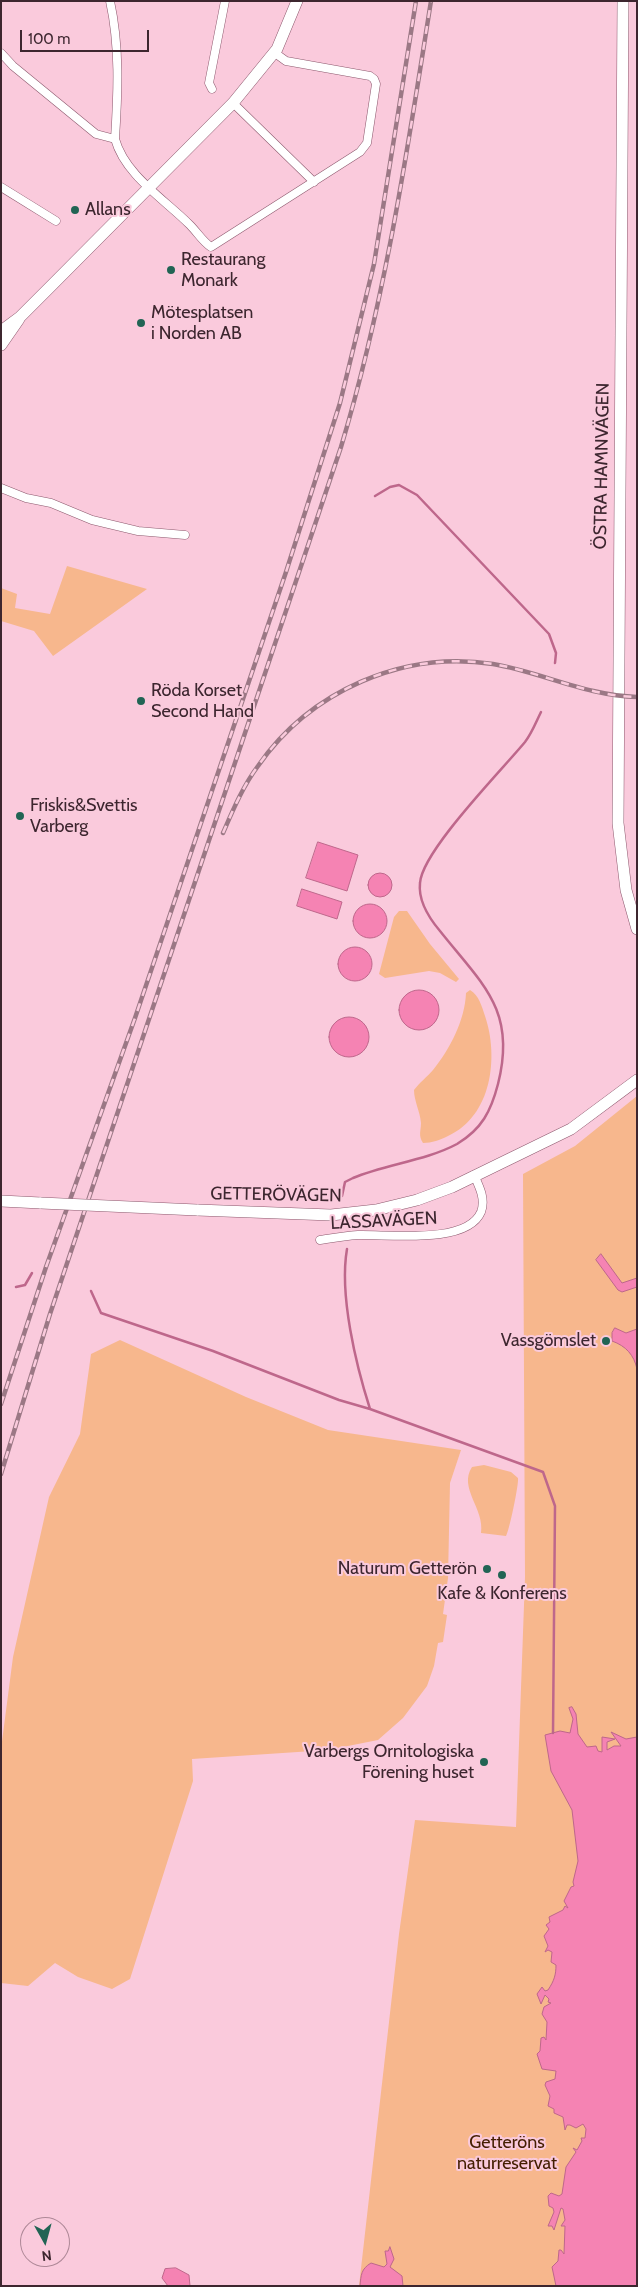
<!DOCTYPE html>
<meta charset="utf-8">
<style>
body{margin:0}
#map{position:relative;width:638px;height:2287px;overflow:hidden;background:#facadc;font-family:Cabin,sans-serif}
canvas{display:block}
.frame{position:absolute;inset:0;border:2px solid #3d262f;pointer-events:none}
.north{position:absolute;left:20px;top:2217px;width:50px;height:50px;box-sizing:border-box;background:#facadc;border:1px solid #ae8897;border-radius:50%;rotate:173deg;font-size:14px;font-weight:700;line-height:20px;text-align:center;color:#3d262f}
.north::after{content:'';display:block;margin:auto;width:18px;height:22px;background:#216454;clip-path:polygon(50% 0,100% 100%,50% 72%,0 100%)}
.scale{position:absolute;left:20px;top:30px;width:129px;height:22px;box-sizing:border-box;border:2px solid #3d262f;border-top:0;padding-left:6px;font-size:15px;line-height:18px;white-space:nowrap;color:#3d262f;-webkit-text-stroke:4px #facadc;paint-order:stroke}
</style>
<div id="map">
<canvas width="638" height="2287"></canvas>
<div class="frame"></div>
<div class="north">N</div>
<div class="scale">100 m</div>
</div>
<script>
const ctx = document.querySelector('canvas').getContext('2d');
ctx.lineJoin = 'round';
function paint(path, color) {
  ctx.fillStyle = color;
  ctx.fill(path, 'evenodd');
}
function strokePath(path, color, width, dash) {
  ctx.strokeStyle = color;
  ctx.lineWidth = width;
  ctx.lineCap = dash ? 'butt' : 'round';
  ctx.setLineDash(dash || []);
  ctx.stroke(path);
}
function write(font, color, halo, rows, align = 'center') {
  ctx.font = font + ' Cabin,sans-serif';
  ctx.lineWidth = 4;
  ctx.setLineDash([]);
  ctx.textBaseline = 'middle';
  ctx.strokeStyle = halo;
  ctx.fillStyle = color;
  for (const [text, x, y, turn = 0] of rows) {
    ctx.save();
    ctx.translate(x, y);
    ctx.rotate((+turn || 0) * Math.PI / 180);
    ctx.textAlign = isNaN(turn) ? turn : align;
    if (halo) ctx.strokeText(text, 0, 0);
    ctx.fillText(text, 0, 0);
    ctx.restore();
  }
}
paint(new Path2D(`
 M67 566 147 589 53 656 34 631 1 621V588L17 594 15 608 50 614Z
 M399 911H407L430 944 459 979 456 982 440 973 429 971 385 978 379 974 394 917Z
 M470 990C479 995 482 1007 485 1016 499 1057 492 1116 448 1136 440 1140 432 1143 423 1143 418 1135 421 1131 421 1123 420 1111 414 1101 414 1090 420 1082 427 1077 433 1070 450 1049 465 1020 466 993Z
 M637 1096V2286H359L399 1934 415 1820 516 1827 525 1577 523 1174 575 1146Z
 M120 1340 246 1397 328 1430 461 1450 450 1483 448 1578 443 1614 447 1615 443 1642 438 1643 434 1666 427 1686 403 1718 378 1740 328 1750 192 1759 193 1781 187 1800 130 1979 112 1989 78 1977 55 1963 28 1986 1 1983V1749L13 1657 49 1497 80 1434 91 1354Z
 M484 1465 511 1472 518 1478C519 1484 509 1532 506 1536L481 1533C485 1509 458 1488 472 1467Z`), '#f7b78d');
const water = new Path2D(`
 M318 842 358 855 347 891 306 878Z
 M368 885a12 12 0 1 1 24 0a12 12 0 1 1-24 0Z
 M302 889 342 902 337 919 297 906Z
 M353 921a17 17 0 1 1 34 0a17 17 0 1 1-34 0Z
 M338 964a17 17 0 1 1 34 0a17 17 0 1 1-34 0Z
 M399 1010a20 20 0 1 1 40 0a20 20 0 1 1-40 0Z
 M329 1037a20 20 0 1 1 40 0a20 20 0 1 1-40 0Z
 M601 1254 622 1283 637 1278V1287L622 1292 618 1290 596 1260Z
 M615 1328 626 1333 637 1329V1369C634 1355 626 1346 612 1341V1333Z
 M572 1707 576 1714 578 1734 587 1747 596 1746 598 1751 602 1752V1737L615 1739 607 1742V1750L614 1746H621L611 1732 626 1739 637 1737V2286H556L552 2267 558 2261 559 2250H561L564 2254 565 2226H561L565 2220 563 2209 561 2208 554 2230 552 2226H548L554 2212 553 2208 549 2206 548 2196 551 2193 559 2196 562 2194 566 2167 576 2152 573 2148 577 2150 582 2141 581 2138H585L586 2129 583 2124 576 2128 570 2125H567L565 2130 563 2117 554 2113V2109L548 2106 550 2096 545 2085 546 2082 555 2079 556 2071 542 2069 537 2054 540 2051 541 2038 544 2037 546 2040 547 2022 542 2014 544 2007 551 2003 548 2002 549 1999 545 1995 541 2004 537 1994 542 1987 545 1991 548 1990C554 1981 556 1975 556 1965L551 1962 552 1952 548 1950 545 1952 548 1946 544 1936 549 1929 546 1925 550 1922 549 1917 563 1910 565 1906 568 1908 564 1901 571 1887 574 1886 573 1882 578 1861 572 1810 551 1771 545 1735 560 1731 570 1733 573 1719 569 1708Z
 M390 2247 394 2259 390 2267 402 2276 403 2286H360C361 2275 361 2269 371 2263L384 2267 387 2264 385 2251H388Z
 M176 2268 189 2275 190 2286H168L162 2278 165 2269Z`);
paint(water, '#f583b3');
strokePath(water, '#be678b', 1);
strokePath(new Path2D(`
 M375 496 390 487 399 485 417 495 549 634 556 653 555 663
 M342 1196 345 1182 353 1178C386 1164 425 1161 457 1144 482 1129 491 1111 498 1084 517 1010 482 984 440 931 429 918 418 901 420 883 422 851 502 770 525 742 532 733 536 722 541 712
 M347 1249C339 1295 356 1365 370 1409L543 1472 555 1506 553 1733
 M16 1287 25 1285 32 1273
 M91 1291 101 1313 213 1351 339 1400 370 1409`), '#be678b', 2.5);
const street = new Path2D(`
 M110 1C120 47 118 92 115 139 125 175 164 199 190 225 197 232 203 242 211 247L360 152 367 143 376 84 374 79 370 76 286 61 275 53
 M1 53 13 66 96 134 115 139
 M212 89 209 83 225 1
 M233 103 314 182
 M1 187 56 221
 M1 488 26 498 51 503 92 520 138 531 185 535
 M320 1240C333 1238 345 1236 358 1235 388 1234 467 1245 481 1212 486 1199 479 1186 474 1175`);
const secondary = new Path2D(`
 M623 1 618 823 626 890 637 929
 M1 331 20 317 52 285 233 103 277 49 297 1
 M1 345 19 319
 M1 1201 41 1203
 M197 1210 331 1215 376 1210 417 1200 452 1187 571 1129 637 1080`);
strokePath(street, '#8c586d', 9);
strokePath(secondary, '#8c586d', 12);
strokePath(street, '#fff', 8);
strokePath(secondary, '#fff', 11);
const rail = new Path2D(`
 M223 833C233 810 243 786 258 766 310 691 403 650 493 664 541 672 587 696 637 697
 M1 1404 46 1267 135 1018 286 572 340 403 374 264 416 1
 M1 1474 50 1314 341 447C385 301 407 152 431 1`);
strokePath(rail, '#9b7885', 4.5);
strokePath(rail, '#facadc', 2.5, [8]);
const secondaryBridge = new Path2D(`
 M41 1203 197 1210`);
strokePath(secondaryBridge, '#8c586d', 12, []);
strokePath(secondaryBridge, '#fff', 11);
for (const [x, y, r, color] of [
 [75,210,5,"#216454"],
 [171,270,5,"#216454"],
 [141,323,5,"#216454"],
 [141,701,5,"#216454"],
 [20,816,5,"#216454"],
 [606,1341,5,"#216454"],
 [487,1569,5,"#216454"],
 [502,1575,5,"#216454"],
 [484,1762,5,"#216454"]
]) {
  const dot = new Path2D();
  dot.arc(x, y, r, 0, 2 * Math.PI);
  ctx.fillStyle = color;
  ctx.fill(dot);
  strokePath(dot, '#facadc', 2);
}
write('18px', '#3d262f', '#facadc', [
 ["Allans",85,210],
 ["Restaurang",181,260],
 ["Monark",181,281],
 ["Mötesplatsen",151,313],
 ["i Norden AB",151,334],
 ["Röda Korset",151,691],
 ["Second Hand",151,712],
 ["Friskis&Svettis",30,806],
 ["Varberg",30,827],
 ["Vassgömslet",596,1341,"right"],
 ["Naturum Getterön",477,1569,"right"],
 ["Kafe & Konferens",502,1594,"center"],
 ["Varbergs Ornitologiska",474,1752,"right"],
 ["Förening huset",474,1773,"right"]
], 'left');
write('18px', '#3d262f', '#facadc', [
 ["ÖSTRA HAMNVÄGEN",602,466,-89],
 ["GETTERÖVÄGEN",276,1195,1],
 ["LASSAVÄGEN",384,1221,-3]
]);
write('18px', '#441e00', '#facadc', [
 ["Getteröns",507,2143],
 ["naturreservat",507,2164]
]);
</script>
